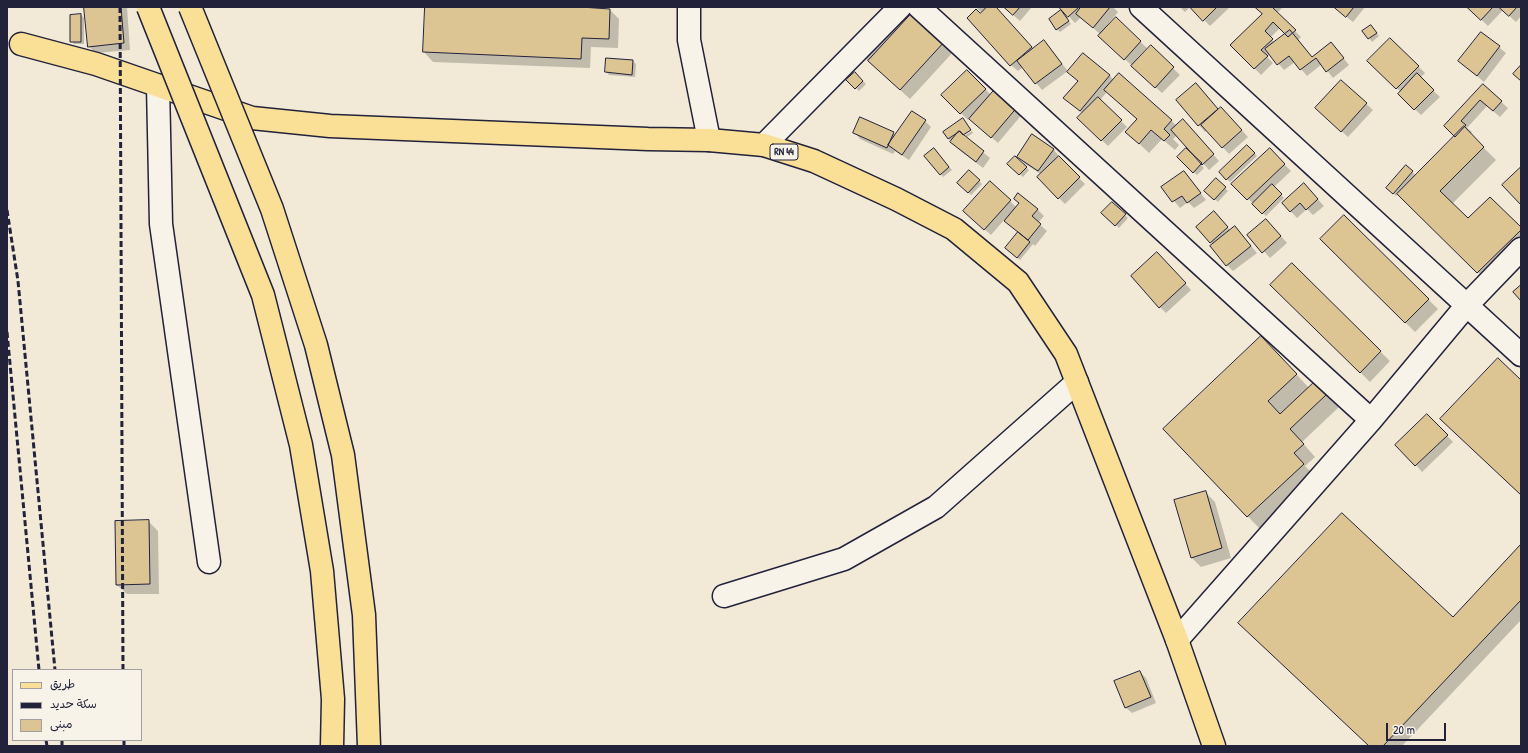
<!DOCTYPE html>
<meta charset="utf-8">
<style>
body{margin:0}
#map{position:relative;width:1528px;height:753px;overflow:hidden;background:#f2ead7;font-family:"Patrick Hand","Playpen Sans Arabic",sans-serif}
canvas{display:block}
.frame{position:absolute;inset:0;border:8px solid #22223b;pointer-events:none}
.legend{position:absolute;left:12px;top:669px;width:130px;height:72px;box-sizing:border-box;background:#f7f3e8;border:1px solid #a29fa3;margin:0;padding:5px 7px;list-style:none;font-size:12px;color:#22223b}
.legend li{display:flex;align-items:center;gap:8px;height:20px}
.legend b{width:20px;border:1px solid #a29fa3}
.scale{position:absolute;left:1386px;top:723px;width:60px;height:18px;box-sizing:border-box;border:2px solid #22223b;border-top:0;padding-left:5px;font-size:12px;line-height:14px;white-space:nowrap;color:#22223b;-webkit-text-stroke:3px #f7f3e8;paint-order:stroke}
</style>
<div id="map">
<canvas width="1528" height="753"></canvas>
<div class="frame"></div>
<ul class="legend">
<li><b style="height:5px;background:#fadf96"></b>طريق</li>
<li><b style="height:5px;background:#22223b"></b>سكة حديد</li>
<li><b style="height:11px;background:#ddc493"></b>مبنى</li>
</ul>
<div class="scale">20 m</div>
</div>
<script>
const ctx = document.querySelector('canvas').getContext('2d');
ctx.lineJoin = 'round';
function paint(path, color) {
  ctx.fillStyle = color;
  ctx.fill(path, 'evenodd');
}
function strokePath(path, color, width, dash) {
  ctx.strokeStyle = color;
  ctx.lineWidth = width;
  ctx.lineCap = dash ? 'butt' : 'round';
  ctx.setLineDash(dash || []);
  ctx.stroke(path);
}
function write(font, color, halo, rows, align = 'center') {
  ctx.font = font + ' "Patrick Hand",sans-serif';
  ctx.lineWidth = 3;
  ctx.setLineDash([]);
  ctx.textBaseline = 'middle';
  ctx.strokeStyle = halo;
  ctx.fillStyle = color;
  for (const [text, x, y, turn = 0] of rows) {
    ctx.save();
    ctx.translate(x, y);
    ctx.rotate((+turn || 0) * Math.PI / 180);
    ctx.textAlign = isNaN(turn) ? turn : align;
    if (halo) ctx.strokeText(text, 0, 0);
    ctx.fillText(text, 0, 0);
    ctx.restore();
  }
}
paint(new Path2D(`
 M85 7H127L130 50 95 53 89 46Z
 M426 7H591V9L610 10 619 19 618 48 591 47 590 68 433 62 424 52Z
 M976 7H995L1034 49 1044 42 1068 71 1042 90 1023 67 1018 71 1011 65 980 15 982 13Z
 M1004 7H1032L1020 21Z
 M1060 7H1113L1118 12 1104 29 1105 30 1116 19 1147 48 1137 58 1139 59 1151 47 1180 75 1162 93 1106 42 1101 35 1081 17 1075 23Z
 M1180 7H1190L1185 12Z
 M1191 7H1230L1210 26Z
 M1256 7H1283L1277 13 1301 37 1298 40 1312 58 1337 50 1349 65 1333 78 1322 64 1307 76 1295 62 1284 70 1270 54 1267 57 1273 63 1261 75 1232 45 1263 14ZM1280 28 1286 34 1275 43 1270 38Z
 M1334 7H1365L1353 22Z
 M1468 7H1521V16L1516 22 1503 10 1488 26Z
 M900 9 954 51 910 99 859 53Z
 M81 15 84 18V44H74L71 41Z
 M1064 15 1071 24 1060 32 1057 29Z
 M1374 29 1379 36 1372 42 1364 31Z
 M1481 33 1506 53 1484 82 1459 61Z
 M1390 39 1425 73 1420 78 1440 97 1421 115 1399 94 1401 92 1368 61Z
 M633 61 636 64 635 77 609 75 606 72Z
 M967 71 991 95 1024 112 998 143 969 118 968 120 942 95Z
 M855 73 866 84 859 91 848 80Z
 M1119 74 1177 126 1189 127 1219 161 1209 170 1177 135 1173 139 1179 145 1175 150 1162 139 1149 153 1127 132 1138 120 1107 92 1100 100 1127 127 1108 146 1079 118 1083 114 1071 104 1109 75 1114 80Z
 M1341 81 1373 110 1348 137 1323 114Z
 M1483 85 1508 108 1500 117 1487 106 1467 128 1472 132 1470 134 1496 160 1452 204 1468 220 1521 229V255L1491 285 1398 194 1396 196 1387 188 1407 166 1416 176 1455 136 1445 126Z
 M1202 91 1219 111 1228 115 1248 137 1229 154 1207 130 1205 132 1199 125 1177 100Z
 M861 118 894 133 896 136 925 121 931 127 909 160 895 151 893 154 860 139 854 132Z
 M963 120 971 129 964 134 963 136 990 158 983 168 958 149 948 138Z
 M972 131 973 133 967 137 965 135Z
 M1247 146 1257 156 1230 182 1220 172Z
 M1053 149 1059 156 1058 157 1085 184 1065 204 1038 177 1041 174 1025 164 1018 157Z
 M1186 149 1204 168 1197 175 1178 157Z
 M936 152 952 170 943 177 941 174Z
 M1276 156 1291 171 1274 187 1284 198 1266 216 1233 184Z
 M1015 157 1029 170 1023 177 1009 164Z
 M969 171 982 184 971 195 958 183Z
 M1184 172 1206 200 1194 208 1188 202 1180 208 1163 188Z
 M1216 180 1228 191 1218 202 1205 191Z
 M1310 191 1324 206 1313 215 1307 209 1297 218 1283 203Z
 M1015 199 1037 209 1044 216 1038 223 1047 231 1035 246 1033 244 1020 260 1009 251 1019 233 1004 220 991 235 971 217 1010 201 1016 207 1019 203Z
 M1112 203 1128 218 1119 228 1103 213Z
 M1344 217 1438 309 1415 332 1322 239Z
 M1220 219 1231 231 1235 227 1257 253 1233 271 1227 265 1213 245 1197 227Z
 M1272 226 1287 243 1270 258 1249 235Z
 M1164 260 1191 290 1166 313 1160 307Z
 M1292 265 1390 361 1370 382 1272 285Z
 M1274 350 1309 388 1315 382 1339 407 1302 442 1315 457 1305 466 1316 477 1260 529 1164 429Z
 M1434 422 1453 442 1422 472 1416 465Z
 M1205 492 1215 502 1231 558 1201 567 1191 557Z
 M148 521 158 531 159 594H127L117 585Z
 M1521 546V620L1402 746H1369L1453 618Z
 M1140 672 1146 678 1156 703 1132 713 1125 707Z`), '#0003');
const building = new Path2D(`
 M84 7H121L124 43 88 47Z
 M425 7H581L610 9 609 39 582 38 581 59 423 52Z
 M987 7H996L1032 47 1010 66 967 18 976 9 980 13Z
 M1004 7H1020L1013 15Z
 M1059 7H1079L1068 17Z
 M1081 7H1110L1093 28 1076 14Z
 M1190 7H1217L1203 21Z
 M1255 7H1272L1296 30 1288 37 1273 22 1265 31 1273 39 1261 50 1268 56 1254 69 1230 45 1262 14Z
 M1334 7H1354L1346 17Z
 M1467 7H1493L1481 20Z
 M1499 7H1517L1509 16Z
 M1061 10 1069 21 1056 30 1049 19Z
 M913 12 945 41 900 90 868 61Z
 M81 14V42H70V15Z
 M1116 17 1141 41 1124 60 1098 36Z
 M1371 25 1377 33 1368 39 1362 31Z
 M1290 30 1312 57 1331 42 1344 58 1326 72 1316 58 1300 70 1289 56 1277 65 1265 49Z
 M1481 32 1500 46 1477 76 1458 61Z
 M1390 38 1419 66 1396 89 1367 61Z
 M1044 40 1062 64 1035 84 1017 61Z
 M1151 45 1174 67 1155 88 1131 66Z
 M1083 53 1110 75 1080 111 1063 98 1078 81 1067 72Z
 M606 58 633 60 632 75 605 72Z
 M1521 65V81L1513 74Z
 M967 70 986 89 960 114 941 95Z
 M855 72 863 81 855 89 846 80Z
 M1119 73 1172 120 1164 129 1170 135 1164 141 1151 130 1139 144 1125 132 1137 119 1104 90Z
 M1417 73 1434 90 1414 110 1398 94Z
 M1341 80 1367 103 1341 132 1315 108Z
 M1196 83 1218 109 1198 126 1176 100Z
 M1483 84 1502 101 1493 111 1480 100 1461 121 1466 125 1455 137 1444 126Z
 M997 87 1019 105 991 138 969 119Z
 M1098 97 1122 120 1101 141 1077 118Z
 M1221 107 1242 130 1222 148 1201 125Z
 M912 111 926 120 902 155 888 145Z
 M860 117 894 132 887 148 853 133Z
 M963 118 971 130 963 135 960 131 948 139 943 132Z
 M1183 119 1214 154 1202 165 1171 130Z
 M1464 126 1484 147 1440 191 1468 218 1490 197 1521 227V230L1477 273 1397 194Z
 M959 131 984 151 976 162 950 142Z
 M1032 134 1054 149 1038 171 1017 157Z
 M1247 145 1255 153 1226 180 1219 172Z
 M934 148 949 167 940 175 924 156Z
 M1186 148 1202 163 1193 173 1177 157Z
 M1270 148 1285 164 1247 200 1231 184Z
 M1015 156 1027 167 1019 175 1007 164Z
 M1059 156 1080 177 1058 199 1037 177Z
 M1406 165 1413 171 1393 194 1386 188Z
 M1521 167V205L1502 185Z
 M969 170 980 180 968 193 957 183Z
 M1184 171 1201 193 1187 203 1182 196 1172 202 1161 187Z
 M1216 178 1226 187 1214 200 1204 191Z
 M990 181 1011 200 984 230 963 211Z
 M1304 183 1318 199 1306 210 1300 203 1290 212 1282 203Z
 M1272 184 1282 194 1262 214 1252 204Z
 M1018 193 1038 209 1032 216 1041 224 1028 240 1004 221 1019 203 1014 199Z
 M1112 202 1126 214 1115 226 1101 213Z
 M1214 211 1228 227 1210 243 1196 227Z
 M1344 215 1429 299 1405 323 1320 239Z
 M1266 219 1281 236 1262 253 1247 235Z
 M1235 226 1251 246 1226 266 1210 246Z
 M1018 232 1030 242 1017 258 1005 248Z
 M1157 252 1186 283 1159 308 1131 276Z
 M1292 263 1381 351 1360 373 1270 285Z
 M1521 285V301L1513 292Z
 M1261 336 1297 374 1268 401 1280 414 1315 381 1327 394 1290 429 1304 444 1294 453 1304 464 1247 517 1163 429Z
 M1498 358 1521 380V495L1440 419Z
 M1427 414 1448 435 1415 466 1395 445Z
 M1206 491 1222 548 1191 558 1174 500Z
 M1342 513 1453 617 1521 544V600L1383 746H1369L1238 623Z
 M149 520 150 584 116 585 115 521Z
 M1140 671 1151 697 1125 708 1114 681Z`);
paint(building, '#ddc493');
strokePath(building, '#22223b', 1);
const minor = new Path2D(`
 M689 7V40L709 140
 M919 7 1371 420
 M1141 7 1521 355
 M158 86 161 224 209 562
 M764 145 900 7
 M724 596 844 559 936 507 1077 382
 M1177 640 1371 420 1467 305 1521 249`);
const major = new Path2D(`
 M21 44 96 64 252 118 330 126 648 139 709 140 764 145 814 161 896 199 954 229 1018 282 1066 354 1177 640 1214 746`);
strokePath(minor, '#22223b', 25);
strokePath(major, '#22223b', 25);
strokePath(minor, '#f7f3e8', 22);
strokePath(major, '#fadf96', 22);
strokePath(new Path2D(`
 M120 7 123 670
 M7 210 18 281 55 670
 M7 332 39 670
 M46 740 47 746
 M62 740V746
 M124 740V746`), '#22223b', 3, [6, 3]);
const highwayBridge = new Path2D(`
 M148 7 263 295 301 445 322 571 333 699 332 746
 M190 7 272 209 316 345 343 455 364 615 369 746`);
strokePath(highwayBridge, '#22223b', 25, []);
strokePath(highwayBridge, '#fadf96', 22);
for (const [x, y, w] of [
 [784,152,28]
]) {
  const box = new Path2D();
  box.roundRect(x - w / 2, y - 8, w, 16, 3);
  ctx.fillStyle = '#f7f3e8';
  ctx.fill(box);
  strokePath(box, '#22223b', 1);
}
write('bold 10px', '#22223b', null, [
 ["RN 44",784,152]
]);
</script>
